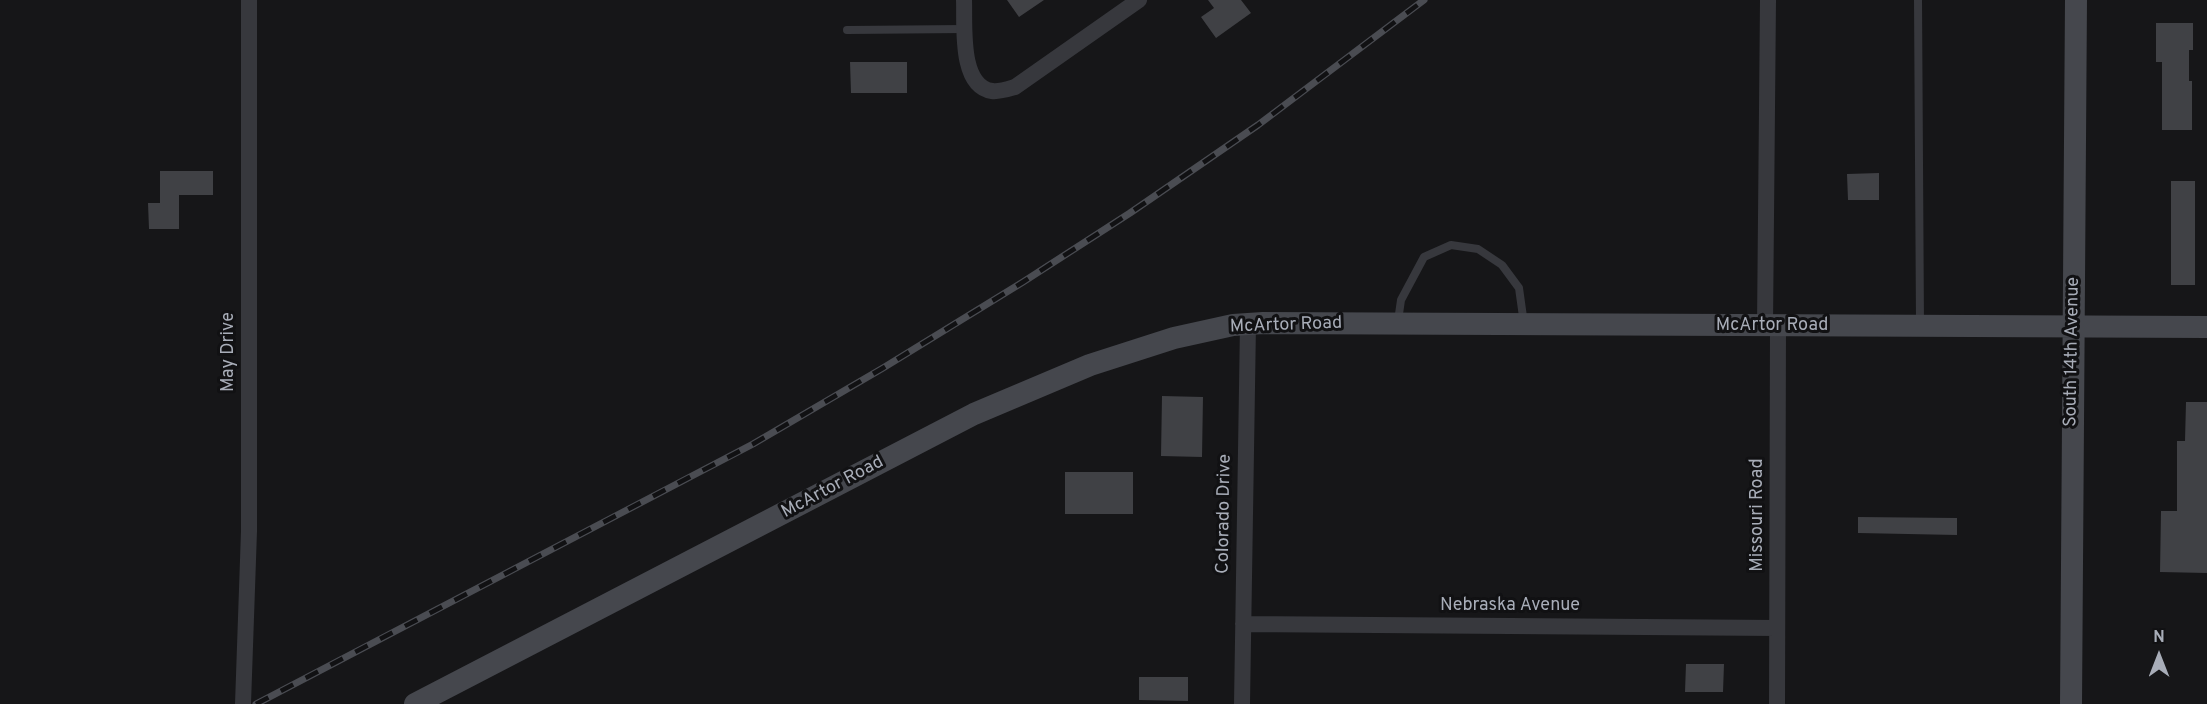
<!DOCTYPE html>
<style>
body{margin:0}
#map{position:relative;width:2207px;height:704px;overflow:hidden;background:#161618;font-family:Overpass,sans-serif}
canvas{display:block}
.north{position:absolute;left:2129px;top:626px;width:60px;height:60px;-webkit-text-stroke:4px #111113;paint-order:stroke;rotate:0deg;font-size:16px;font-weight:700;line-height:24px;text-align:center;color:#a8adb8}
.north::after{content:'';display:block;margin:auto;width:21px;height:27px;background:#a8adb8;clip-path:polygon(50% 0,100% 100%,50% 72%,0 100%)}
</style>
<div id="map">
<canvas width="2207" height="704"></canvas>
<div class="north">N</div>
</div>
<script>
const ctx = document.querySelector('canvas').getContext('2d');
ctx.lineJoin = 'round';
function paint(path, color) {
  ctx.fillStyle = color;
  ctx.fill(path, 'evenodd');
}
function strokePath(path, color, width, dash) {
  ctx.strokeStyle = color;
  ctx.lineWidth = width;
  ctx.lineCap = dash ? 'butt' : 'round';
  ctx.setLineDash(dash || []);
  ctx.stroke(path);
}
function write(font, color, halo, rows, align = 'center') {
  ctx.font = font + ' Overpass,sans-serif';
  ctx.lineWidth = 6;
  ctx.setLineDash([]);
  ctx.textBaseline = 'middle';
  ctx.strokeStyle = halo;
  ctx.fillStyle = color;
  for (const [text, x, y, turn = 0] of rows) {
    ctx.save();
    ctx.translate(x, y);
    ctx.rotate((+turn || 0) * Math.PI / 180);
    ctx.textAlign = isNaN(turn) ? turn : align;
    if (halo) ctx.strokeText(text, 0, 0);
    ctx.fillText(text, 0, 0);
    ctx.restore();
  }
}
paint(new Path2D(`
 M1007 0H1044L1019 17Z
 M1208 0H1241L1251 13 1216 38 1201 17 1214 8Z
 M2156 23H2193V50H2189V81H2192V130H2162V62H2156Z
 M850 62H907V93H851Z
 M160 171H213V195H179V229H149L148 203H160Z
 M1879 173V200H1848L1847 174Z
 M2171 181H2195V285H2171Z
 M1162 396 1203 397 1202 457 1161 456Z
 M2186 402H2207V573L2160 572 2161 511H2177V441H2185Z
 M1065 472H1133V514H1065Z
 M1858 517 1957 518V535L1858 533Z
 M1686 664H1724L1723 692H1685Z
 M1139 677H1188V701L1139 700Z`), '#404145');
strokePath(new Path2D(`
 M1918 0 1920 323
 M847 30 965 29
 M1398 321 1401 300 1424 257 1451 245 1478 249 1502 265 1519 288 1524 324`), '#37383d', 8);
strokePath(new Path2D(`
 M964 0C965 25 959 86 992 91 999 92 1008 89 1015 87L1139 0
 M1765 325 1768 0
 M1243 624 1777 628
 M243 704 249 531V0
 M1242 704 1248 324
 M1777 704 1778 325`), '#37383d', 16);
strokePath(new Path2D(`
 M415 704 974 414 1090 365 1174 338 1233 325 1263 323 2207 327
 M2071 704 2076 0`), '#45474d', 22);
const rail = new Path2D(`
 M256 704 753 444 883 368 1023 282 1130 213 1258 125 1424 0`);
strokePath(rail, '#4a4c52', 7);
strokePath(rail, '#111113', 4.5, [14]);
write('18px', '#a8adb8', '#111113', [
 ["McArtor Road",1286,326,-2],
 ["McArtor Road",1772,326],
 ["May Drive",229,352,-90],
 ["South 14th Avenue",2073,352,-89],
 ["McArtor Road",833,488,-28],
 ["Colorado Drive",1225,514,-89],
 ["Missouri Road",1758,515,-90],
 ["Nebraska Avenue",1510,606]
]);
</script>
